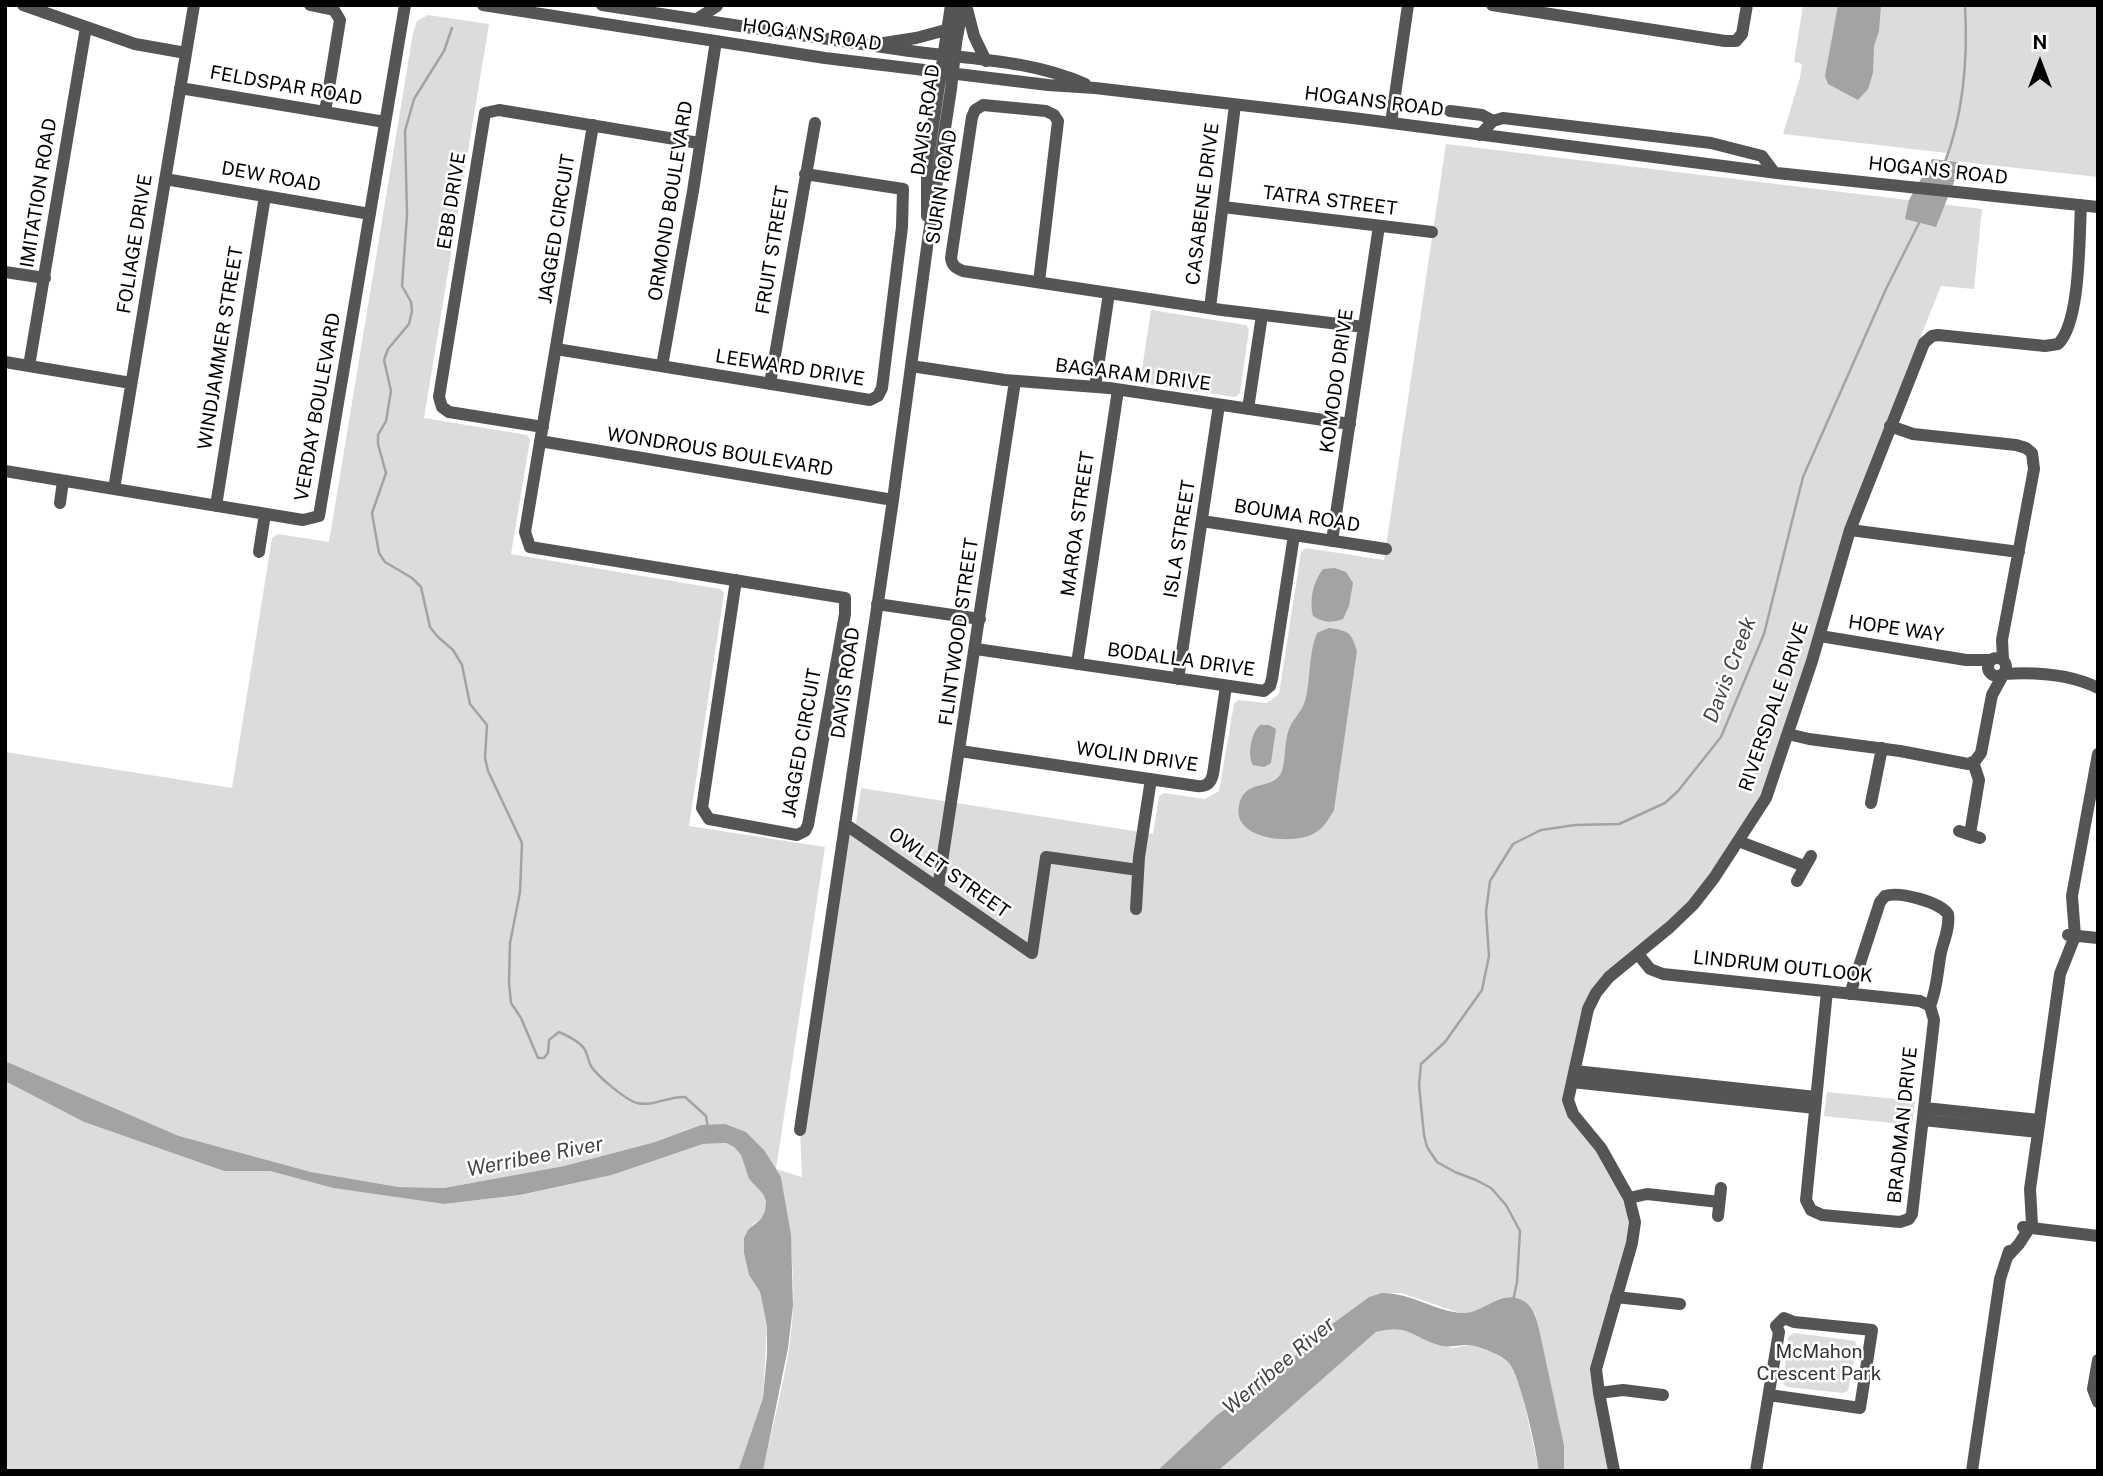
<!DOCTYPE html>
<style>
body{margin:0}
#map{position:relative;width:2103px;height:1476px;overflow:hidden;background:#fff;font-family:"Public Sans",sans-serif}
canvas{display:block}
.frame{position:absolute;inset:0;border:7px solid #000;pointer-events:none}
.north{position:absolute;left:2005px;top:28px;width:70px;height:70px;-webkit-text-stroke:5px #fff;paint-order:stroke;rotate:0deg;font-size:19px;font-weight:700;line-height:28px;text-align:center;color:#000}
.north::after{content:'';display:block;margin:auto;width:24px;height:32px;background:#000;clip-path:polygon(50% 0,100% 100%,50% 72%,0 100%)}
</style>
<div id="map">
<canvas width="2103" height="1476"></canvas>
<div class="frame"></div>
<div class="north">N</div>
</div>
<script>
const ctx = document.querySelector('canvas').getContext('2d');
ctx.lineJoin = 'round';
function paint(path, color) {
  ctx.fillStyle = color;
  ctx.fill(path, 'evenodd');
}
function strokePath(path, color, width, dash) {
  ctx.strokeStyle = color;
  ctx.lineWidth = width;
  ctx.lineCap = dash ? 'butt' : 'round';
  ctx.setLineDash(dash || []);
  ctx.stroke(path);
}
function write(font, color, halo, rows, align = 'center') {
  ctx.font = font + ' "Public Sans",sans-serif';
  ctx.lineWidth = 5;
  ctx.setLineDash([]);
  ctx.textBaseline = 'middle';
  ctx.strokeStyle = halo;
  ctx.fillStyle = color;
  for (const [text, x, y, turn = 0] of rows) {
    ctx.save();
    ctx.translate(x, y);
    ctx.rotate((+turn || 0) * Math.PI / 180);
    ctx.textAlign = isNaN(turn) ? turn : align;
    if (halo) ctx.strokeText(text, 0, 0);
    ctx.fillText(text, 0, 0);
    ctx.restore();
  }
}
paint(new Path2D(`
 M1803 5H2098V177L1945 160 1947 153 1783 134 1800 78 1802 64 1794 62Z
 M428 15 489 24 424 418 527 435 530 440 511 554 720 589 724 593 689 826 825 847 776 1169 802 1177 800 1130 845 824 855 830 861 788 1153 834 1159 796 1164 793 1205 799 1219 791 1234 704 1238 700 1267 703 1279 694 1301 552 1306 548 1384 560 1446 144 1982 209 1974 289 1941 286 1898 393 1765 790 1697 893 1678 913 1591 990 1581 1012 1563 1096C1585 1132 1631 1191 1629 1233L1591 1371 1593 1394 1608 1471H1564V1445L1535 1313 1504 1299 1478 1310 1463 1314 1401 1293H1390L1369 1297 1324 1330 1278 1371 1217 1415 1157 1471H763C774 1417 791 1361 793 1306 795 1263 788 1220 781 1177L701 1125 655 1142 564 1166 444 1188 399 1187 311 1172 179 1136 5 1061V752L232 788 272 538 278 534 329 542 413 33 417 21Z
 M1151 310 1246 325 1249 329 1240 393 1235 397 1140 383Z
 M5 1081 84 1122 224 1171H270L333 1188 444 1204 521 1195 612 1175 703 1144 726 1143 734 1147 741 1155 749 1179 763 1194 766 1201 765 1211 761 1219 753 1224 744 1253 749 1275 760 1292 767 1326 763 1398 738 1471H5Z
 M1827 1092 1915 1101 1912 1125 1824 1116Z
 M1390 1328 1403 1329 1452 1348 1470 1345 1494 1353 1509 1363 1521 1388 1539 1471H1218L1376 1332Z
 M1796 1333 1855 1341 1857 1347 1848 1391 1843 1393 1787 1387 1783 1384 1788 1338 1792 1334Z`), '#dcdcdc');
paint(new Path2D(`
 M1838 5H1881L1879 31 1874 46 1873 73 1868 89 1858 100 1828 84 1825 76Z
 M1932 159 1958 162 1956 177 1936 227 1905 219 1909 200Z
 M1335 568 1346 572 1353 583 1349 606 1343 619C1331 623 1324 623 1313 616 1309 600 1313 582 1323 569Z
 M1329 628C1349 631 1351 632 1357 651L1334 810C1328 820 1324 828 1313 834 1293 845 1231 840 1239 805 1245 777 1274 792 1282 771 1286 758 1284 742 1289 729 1293 719 1302 711 1305 701 1311 679 1308 655 1317 633Z
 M1260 725H1269L1276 729 1271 763 1264 767 1253 765C1247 755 1251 733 1260 725Z
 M5 1061 179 1136 311 1172 399 1187 444 1188 564 1166 655 1142 701 1125 725 1124 746 1132 764 1150 781 1177 791 1235 793 1306 788 1348 763 1471H738L763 1398 767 1354V1326L760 1292 749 1275 744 1253V1238L748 1230 761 1219 765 1211 766 1201 763 1194 749 1179 741 1155 734 1147 726 1143 703 1144 612 1175 520 1195 444 1204 333 1188 270 1171H224L84 1122 5 1081Z
 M1382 1293C1412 1293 1434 1311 1462 1313 1481 1315 1499 1291 1519 1299 1533 1304 1536 1317 1539 1329L1564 1445V1471H1539C1536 1449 1521 1376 1508 1362 1499 1354 1485 1349 1474 1346 1464 1343 1453 1348 1442 1346 1413 1339 1410 1323 1376 1332L1218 1471H1157L1217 1415 1278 1371 1324 1330 1369 1297Z`), '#a3a3a3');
strokePath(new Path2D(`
 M452 28 444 51 414 99 405 131 407 215 402 286 411 302 412 311 409 324 388 349 384 360 391 391 386 421 378 435V444L386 473 372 513 379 553 385 562 412 578 421 587 430 627 437 636 453 650 462 665 470 704 487 725 485 758 488 771 522 843 520 892 510 943 509 983 511 1003 521 1018 538 1058H544L548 1053 549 1040 559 1032C568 1036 581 1042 585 1050 588 1055 588 1061 591 1066 597 1076 626 1100 637 1103 653 1107 669 1096 685 1097L706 1116 708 1129
 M1945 162C1964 112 1968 58 1965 5
 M1513 1301 1517 1282 1520 1231 1506 1205 1491 1188 1476 1180 1455 1172 1437 1162 1427 1147 1424 1135 1419 1085 1421 1064 1445 1042 1482 990 1489 956 1486 912 1490 881 1513 844 1541 830 1575 825 1619 824 1665 803 1678 791 1721 737 1764 634 1803 477 1886 289 1919 223`), '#a3a3a3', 2.5);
strokePath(new Path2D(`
 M23 5 135 44 186 53
 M310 5 334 10 340 20 325 112
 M483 5 825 58 1048 85 1095 88 1353 118 1777 173 2098 207
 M602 5C702 20 803 36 903 50 963 59 1029 59 1085 84
 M966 5 974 36 986 61
 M1492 5 1725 41H1736L1742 34 1747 5
 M697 19 717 6
 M884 43 916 38 946 30
 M180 88 385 122
 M1450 111 1482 115 1493 121
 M1391 123 1408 5
 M593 125 525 532 530 547 845 598V614L808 825 805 831 797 835 709 819 702 808 736 580
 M1480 135 1493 121 1503 118 1711 143 1762 156 1774 172
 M165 179 370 214
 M1223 207 1432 232
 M927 216V166L951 5
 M5 272 45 278
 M1039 282 1058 121 1054 115 1046 111 983 105 975 110 972 117 951 258C952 266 956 268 963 271L1222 310 1364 327
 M1210 308 1235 105
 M556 349 870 400 878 396 882 388 902 227 903 189 805 174
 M5 362 131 383
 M29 366 86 27
 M662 366 693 191 716 41
 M911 366 1005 380 1109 388 1350 424
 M770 384 815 123
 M1095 387 1109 293
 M1248 409 1262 315
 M1890 426 1913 434 2016 445 2026 448 2032 453 2034 469 2002 640 2003 659
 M543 427 449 412 442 407 439 397 485 113 499 110 699 143
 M540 441 893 500
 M5 471 303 520 319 516 405 5
 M114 489 194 5
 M60 503 63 481
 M216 506 265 196
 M1202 521 1386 549
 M1850 530 2019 552
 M1332 541 1379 226
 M259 552 265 514
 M877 604 980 619
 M1820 636 1966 660H1991
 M976 649 1264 691 1270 686 1272 679 1294 535
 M1988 667a9 9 0 1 1 18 0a9 9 0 1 1-18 0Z
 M1077 664 1118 390
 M2004 674C2035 672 2070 674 2098 688
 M1178 679 1219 405
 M1788 734 1809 739 1900 751 1968 764 1975 761 1981 753 1992 695 2003 675
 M960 751 1197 786C1206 787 1211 783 1213 774L1226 686
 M1871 803 1882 748
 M845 824 1032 953 1046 857 1138 870
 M1959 831 1980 838
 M1970 834 1979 780 1973 762
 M1738 841 1804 866
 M1797 881 1811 856
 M938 888 1015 381
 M1136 909 1139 857 1151 779
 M2068 935 2098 938
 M1638 954 1650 969 1663 974 1920 1001 1930 1006
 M1827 991 1806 1200 1811 1210 1822 1215 1900 1222 1909 1219 1912 1214 1934 1020 1930 1006
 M1850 994 1880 902 1885 896C1900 891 1939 902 1948 914 1950 927 1944 940 1941 952 1937 972 1938 986 1930 1006
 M1575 1071 1816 1097
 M1572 1082 1815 1108
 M1925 1108 2039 1120
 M1923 1120 2038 1132
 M800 1130 893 500 928 240 951 89 956 43 963 5
 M1629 1198 1647 1194 1719 1202
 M1718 1216 1721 1188
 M2023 1227 2098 1236
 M2008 1256 2019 1244 2032 1224 2030 1189 2037 1140 2060 974 2075 936 2072 896 2098 754
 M1616 1297 1680 1304
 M2098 1360 2093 1389 2098 1402
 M1599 1393 1623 1390 1663 1395
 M1614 1471 1599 1393 1596 1369 1632 1243 1635 1222 1629 1198 1601 1148 1573 1114 1568 1100 1588 1009 1596 993 1609 977 1670 927 1693 905 1714 878 1766 798 1812 661 1850 530 1924 343 1932 336 1938 335 2045 346 2058 344C2081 322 2079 237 2081 205
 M1756 1471 1779 1332 1776 1326 1784 1318 1794 1322 1872 1330 1860 1408 1769 1395
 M1972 1471 2000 1279 2009 1251`), '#555', 12);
write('19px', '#000', '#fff', [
 ["HOGANS ROAD",812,35,8],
 ["FELDSPAR ROAD",286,86,10],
 ["HOGANS ROAD",1374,102,7],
 ["DAVIS ROAD",926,120,-82],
 ["HOGANS ROAD",1938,171,6],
 ["DEW ROAD",271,177,10],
 ["SURIN ROAD",942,187,-81],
 ["IMITATION ROAD",39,193,-81],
 ["EBB DRIVE",452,201,-81],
 ["ORMOND BOULEVARD",671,201,-81],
 ["TATRA STREET",1330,201,7],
 ["CASABENE DRIVE",1203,204,-83],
 ["JAGGED CIRCUIT",557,229,-81],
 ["FOLIAGE DRIVE",135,244,-81],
 ["FRUIT STREET",773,250,-81],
 ["WINDJAMMER STREET",221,348,-81],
 ["LEEWARD DRIVE",790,368,9],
 ["BAGARAM DRIVE",1133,375,7],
 ["KOMODO DRIVE",1337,381,-82],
 ["VERDAY BOULEVARD",318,407,-80],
 ["WONDROUS BOULEVARD",720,452,9],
 ["BOUMA ROAD",1297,516,9],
 ["MAROA STREET",1078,524,-82],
 ["ISLA STREET",1180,539,-81],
 ["HOPE WAY",1896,629,8],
 ["FLINTWOOD STREET",959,632,-82],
 ["BODALLA DRIVE",1181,660,8],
 ["DAVIS ROAD",846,683,-82],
 ["RIVERSDALE DRIVE",1774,707,-71],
 ["JAGGED CIRCUIT",802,743,-80],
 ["WOLIN DRIVE",1137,757,8],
 ["OWLET STREET",949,873,35],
 ["LINDRUM OUTLOOK",1783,967,6],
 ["BRADMAN DRIVE",1903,1125,-84]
]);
write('19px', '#333', '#fff', [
 ["McMahon",1819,1352],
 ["Crescent Park",1819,1374]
]);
write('italic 21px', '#444', '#fff', [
 ["Davis Creek",1730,670,-69],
 ["Werribee River",535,1157,-11],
 ["Werribee River",1279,1366,-40]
]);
</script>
